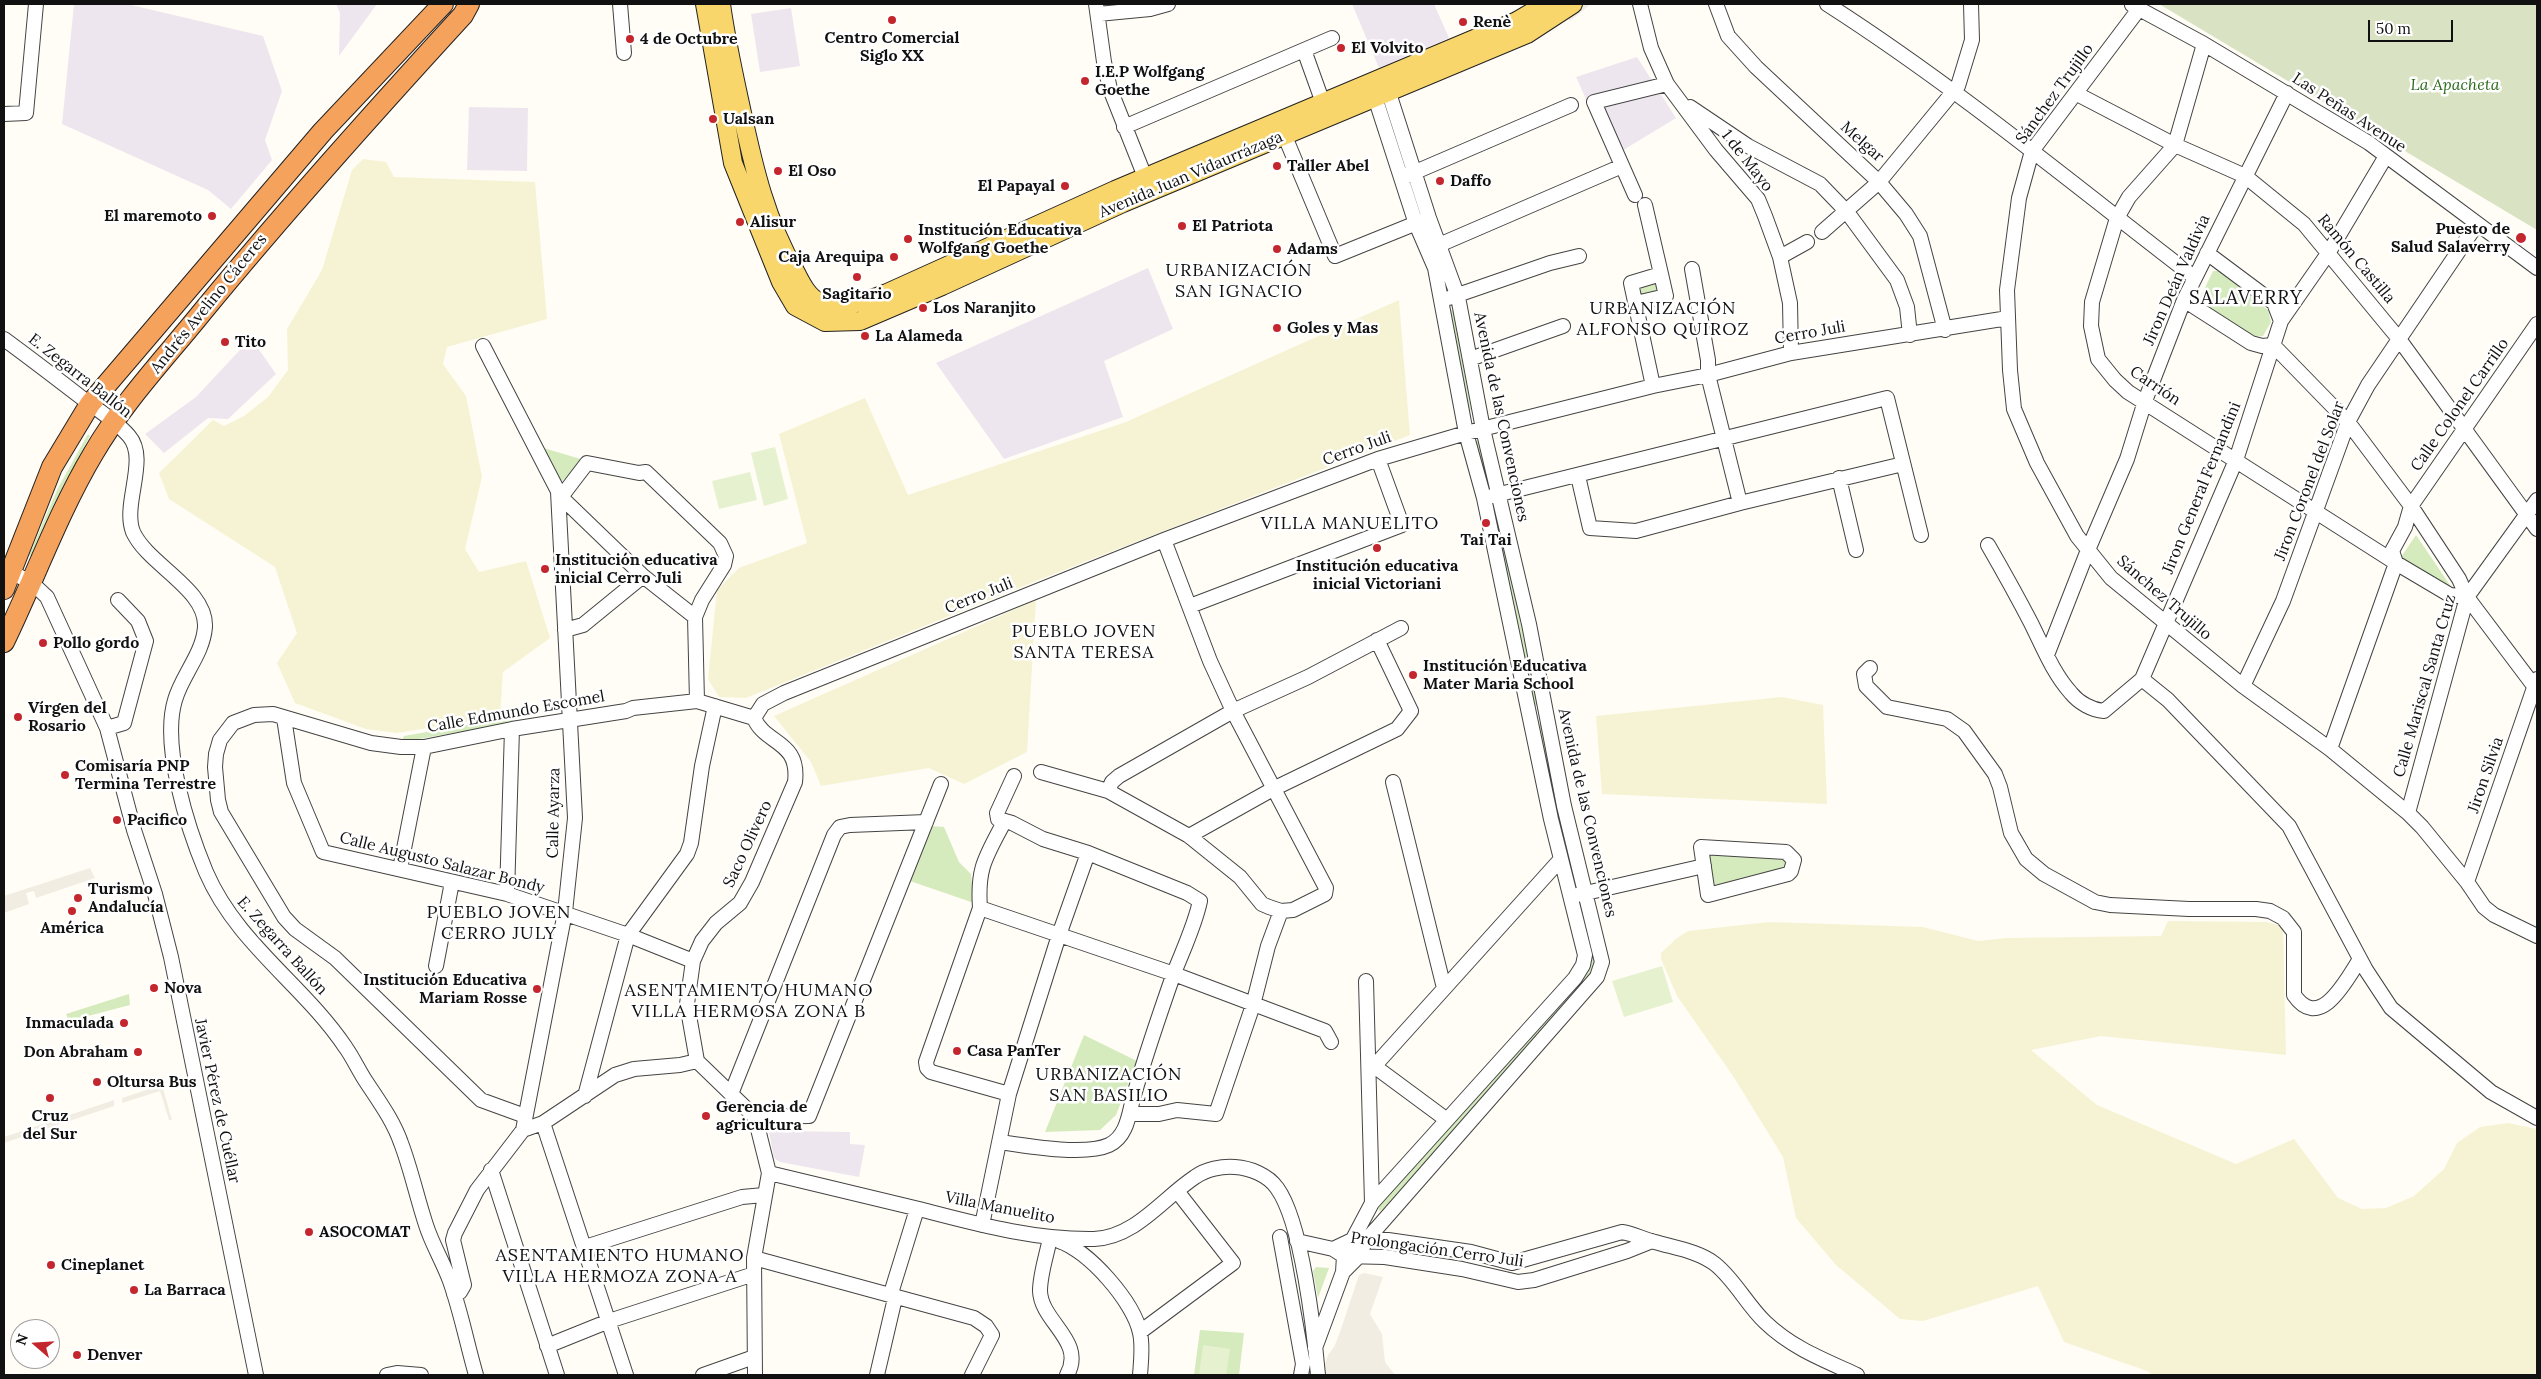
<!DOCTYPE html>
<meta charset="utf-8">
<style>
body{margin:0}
#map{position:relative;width:2541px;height:1379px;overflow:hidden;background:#fffdf5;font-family:Lora,serif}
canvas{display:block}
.frame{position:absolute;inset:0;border:5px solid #111;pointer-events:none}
.north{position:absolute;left:10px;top:1319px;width:50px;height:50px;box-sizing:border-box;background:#fff;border:1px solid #a0a0a0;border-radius:50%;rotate:289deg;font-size:14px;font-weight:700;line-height:20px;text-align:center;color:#111}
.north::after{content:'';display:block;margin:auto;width:18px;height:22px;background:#c4262e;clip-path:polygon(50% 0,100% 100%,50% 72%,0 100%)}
.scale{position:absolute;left:2368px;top:20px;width:85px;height:22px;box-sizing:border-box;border:2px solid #111;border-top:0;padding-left:6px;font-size:15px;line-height:18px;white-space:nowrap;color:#111;-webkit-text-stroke:4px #fff;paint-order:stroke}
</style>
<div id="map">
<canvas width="2541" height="1379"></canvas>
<div class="frame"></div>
<div class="north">N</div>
<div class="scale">50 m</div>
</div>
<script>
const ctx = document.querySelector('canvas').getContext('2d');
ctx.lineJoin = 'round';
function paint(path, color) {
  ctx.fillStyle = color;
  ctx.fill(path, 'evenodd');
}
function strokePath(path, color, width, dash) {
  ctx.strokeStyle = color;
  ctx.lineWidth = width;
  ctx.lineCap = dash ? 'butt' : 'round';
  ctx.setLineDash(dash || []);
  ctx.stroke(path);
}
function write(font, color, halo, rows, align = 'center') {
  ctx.font = font + ' Lora,serif';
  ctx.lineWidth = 5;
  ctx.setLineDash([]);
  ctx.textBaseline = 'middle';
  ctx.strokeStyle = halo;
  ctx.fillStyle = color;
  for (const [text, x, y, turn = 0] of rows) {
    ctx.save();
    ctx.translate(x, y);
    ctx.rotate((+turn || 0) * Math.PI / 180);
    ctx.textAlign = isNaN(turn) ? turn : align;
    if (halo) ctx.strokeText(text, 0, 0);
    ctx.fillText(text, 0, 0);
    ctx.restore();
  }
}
paint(new Path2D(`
 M74 4H127L263 36 282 91 265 140 272 160 231 209 208 190 62 124Z
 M336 4H377L339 56 340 13Z
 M1352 4H1434L1449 38 1379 68Z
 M791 8 800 66 760 72 751 14Z
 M1637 57 1676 118 1612 157 1576 77Z
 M469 107 528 108 527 171 467 170Z
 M1148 268 1173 329 1104 361 1123 417 1004 459 936 363Z
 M251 338 276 374 228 419 208 418 164 453 145 434 196 397Z
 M786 1121V1131L850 1132V1144L865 1145 859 1177 780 1162 774 1158 767 1122Z`), '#eee6ef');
paint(new Path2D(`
 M363 159 386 162 394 177 535 182 547 319 447 347 443 364 466 396 482 477 465 549 479 572 526 561 550 638 503 672 500 716 397 733 366 729 295 703 277 663 297 633 275 567 169 499 159 473 213 420 224 426 244 416 268 397 288 370 287 329 322 270 352 170Z
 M1399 300 1410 435 1041 579 746 698 719 697 708 679 717 590 739 568 807 543 779 434 865 398 908 495 1126 422Z
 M1036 600 1027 752 964 784 929 768 821 786 811 762 774 716Z
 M1782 697 1823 705 1827 804 1602 794 1596 716Z
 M2168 921 2266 922 2283 926 2286 1055 2101 1036 2031 1050 2097 1105 2236 1164 2294 1139 2338 1198 2362 1209 2386 1208 2414 1196 2444 1169 2457 1143 2480 1127 2508 1123 2537 1129V1375H2153L2147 1371 2064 1342 2038 1286 1923 1321 1900 1319 1836 1265 1796 1218 1783 1157 1733 1076 1677 996 1661 959V953L1677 938 1688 931 1769 922 1923 927 1978 941 2006 938 2161 936Z`), '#f6f3d4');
paint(new Path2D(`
 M2213 271H2219L2268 310 2271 322 2263 336 2253 337 2201 304 2200 298Z
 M1655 283 1658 295 1642 298 1640 284Z
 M1453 310 1471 410 1467 412 1449 311Z
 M88 434 90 436 61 490 32 557 29 555 58 488Z
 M1479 440 1490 485 1486 486 1475 441Z
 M540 447 584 460 561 482Z
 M1496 507 1538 705 1534 706 1491 508Z
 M2416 535 2454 591 2395 566Z
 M495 720 524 721 401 742 404 736Z
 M1542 724 1577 879 1572 880 1537 725Z
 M931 826 944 827 959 862 971 874 974 903 910 881Z
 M1705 852 1786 858 1788 867 1711 890Z
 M1583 902 1596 957 1595 967 1588 979 1382 1210 1379 1211 1378 1206 1587 971 1591 958 1577 903Z
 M129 994 130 1005 69 1021 66 1014Z
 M1084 1035 1137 1061 1116 1115 1100 1130 1045 1132Z
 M1316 1267 1329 1268 1318 1298 1313 1271Z
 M1200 1330 1244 1333 1239 1375H1194Z`), '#d5ebbd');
paint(new Path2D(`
 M2159 4H2537V230Z`), '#d9e3c4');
paint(new Path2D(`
 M775 447 788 499 764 506 751 453Z
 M750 472 757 500 719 509 712 481Z
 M1662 966 1673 1002 1624 1017 1612 981Z
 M1203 1345 1230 1349 1226 1375H1199Z`), '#e6f2cf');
paint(new Path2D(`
 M1579 4H1591L1570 21 1567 17Z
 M90 868 95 878 36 898 34 891 26 893 29 904 4 913V896Z
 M162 1085 172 1120H169L160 1091 122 1103V1098Z
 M114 1100V1106L4 1143V1137Z
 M1364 1273 1383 1277 1370 1314 1382 1334 1385 1362 1395 1375H1325L1324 1367 1328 1355 1334 1347 1339 1335 1359 1275Z`), '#f1ede2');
const minor = new Path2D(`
 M620 4 624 53
 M1096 4 1104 62 1110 89 1145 177
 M1640 4 1651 48 1667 84 1716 150 1758 199 1765 216 1780 257 1790 303 1791 353
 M1716 4 1728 36 1756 67 1879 182 1906 214 1920 236 1945 330
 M1827 4C1955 86 2073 184 2194 277
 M2132 5 2204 44 2369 143 2537 268
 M2139 9 2032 151 2019 198 2007 290 2010 370 2014 409 2037 463 2077 536 2111 578 2243 686 2330 749 2408 813 2422 827 2467 882 2484 907 2494 915 2537 936
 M1098 14 1150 9 1168 4
 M2204 44 2175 145 2129 197 2117 218 2092 302 2091 326 2098 359 2115 380 2128 392 2396 563 2450 595 2467 597
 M1304 50 1323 103
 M2077 94 2175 145 2245 176 2304 224 2399 339 2537 529
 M1690 107 1748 146 1820 184 1847 212 1897 280 1907 307 1910 335
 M4 114 26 113 36 4
 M1124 127 1332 38
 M1281 127 1335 256 1424 220
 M1406 176 1571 105
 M1635 195 1594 102 1667 84
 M1645 205 1661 274 1631 283 1653 386
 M1822 232 1879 182 1958 86 1972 40 1971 4
 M1439 245 1622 166
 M2207 253 2274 303 2281 321
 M1780 257 1807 242
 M1692 269 1708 360V375L1740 503
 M1449 298 1550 263 1579 256
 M2184 300 2251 343 2262 346 2273 345 2348 422 2411 506 2459 579 2467 597 2537 690
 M1636 303 1666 296 1661 274
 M4 339C30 358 56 378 82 398 98 410 116 421 129 436 149 459 122 504 133 532 148 565 207 589 205 627 203 654 182 675 175 700 161 746 188 829 206 872 237 944 304 985 346 1048 353 1058 358 1069 365 1080 378 1100 393 1120 401 1143 411 1169 417 1198 426 1225 432 1244 443 1262 450 1281 461 1312 467 1344 476 1375
 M483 346 561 497 643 576 695 617
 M1470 359 1563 326
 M1578 476 1590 528 1636 531 1740 503 1903 464
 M1839 478 1856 550
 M1492 496 1887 398 1921 535
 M561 497 587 463 639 473 646 472 720 543 726 556 724 565 702 600 695 617 697 701
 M1988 545C2003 571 2017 596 2031 623 2043 647 2053 673 2071 693 2079 703 2092 710 2104 711L2142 679 2236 460 2281 321 2329 252 2386 156
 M11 572 32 583 47 597 107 728 134 830 155 894 171 957 256 1375
 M1190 606 1402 525 1378 459
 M565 630 583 625 643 576
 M2047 655 2088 550 2127 459 2145 401 2184 300 2287 93
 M1870 668 1864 674 1866 686 1887 707 1947 719 1964 731 1995 774 2000 787 2011 833 2026 859 2044 874 2095 902 2110 905 2189 909H2256L2270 911 2283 918 2294 932V995C2320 1033 2347 979 2360 959
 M2142 679 2168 700 2289 826 2366 970 2391 1008 2491 1092 2537 1118
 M2243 686 2283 601 2348 422 2368 385 2477 224
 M284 718 294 783 323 852 507 894 628 935 693 961
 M754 718 763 704 784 693 1164 540 1378 459 1466 433 1653 386 1708 375 1791 353 2008 318
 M754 718C765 745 800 740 795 782L752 882 740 903 716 923 702 941 693 961 687 1004 697 1061 755 1117 769 1173 754 1258 755 1375
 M107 728 124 723 146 641 138 621 118 600
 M2330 749 2396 563 2392 551 2405 527 2411 506 2537 324
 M1041 772 1108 791 1189 836 1240 877 1262 904 1269 907 1281 911 1293 910 1325 894 1326 888 1233 711 1210 661 1164 540
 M1393 782 1444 988
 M1108 791 1112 782 1119 776 1233 711 1308 677 1401 628
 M2408 813 2467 597 2537 500
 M1004 822C986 857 977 867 980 908L926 1062 927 1068 931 1072 1009 1094
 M1189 836 1273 789 1397 729 1411 711 1377 640
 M1701 847 1786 852 1794 860 1791 871 1788 874 1708 895Z
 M400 869 424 747
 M2467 882 2537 679
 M507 894 512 729
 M1577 895 1704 866
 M980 908 1174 974 1325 1031 1331 1042
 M436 966 452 882
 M1366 981 1372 1203
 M1374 1066 1447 1120
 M1369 1072 1560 860
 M731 1094 834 835 840 827 850 825 926 822
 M585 1096 628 935 687 854 691 843 702 766 715 706
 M1131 1114H1159L1177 1110 1216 1114 1253 1005 1268 946 1281 911
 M525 1116 481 1100 335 958 295 929 284 917 221 812 218 800 215 767 216 754 220 740 233 723 254 715 273 714 371 743 401 747H424L512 729 626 711 633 708 697 701 754 718
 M755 1117 809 1116 941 784
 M543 1123 626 1375
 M523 1130 565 912 575 818 558 492
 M1000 1142C1027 1146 1085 1156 1109 1145 1128 1136 1129 1112 1134 1095 1146 1054 1160 1013 1174 973 1183 950 1195 925 1200 901L1187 893 1088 853 1043 839 1012 823 998 819 997 813 1014 776
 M491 1170 557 1375
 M769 1173C819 1185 869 1197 919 1209 977 1224 1034 1240 1094 1239 1136 1237 1163 1198 1195 1177 1206 1169 1222 1166 1235 1167 1250 1168 1268 1175 1277 1188 1302 1222 1314 1331 1318 1375
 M982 1225 1009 1094 1059 935 1088 853
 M1280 1237 1303 1364 1301 1375
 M1050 1238C1047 1254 1040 1274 1040 1291 1041 1322 1086 1341 1067 1375
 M1059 1241C1088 1250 1134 1302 1140 1333 1143 1346 1141 1362 1140 1375
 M1297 1241 1333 1249 1344 1256 1385 1257 1462 1269 1518 1282 1534 1280 1627 1251 1652 1241
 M585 1247 742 1197 764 1195
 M1333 1249 1352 1240H1388L1471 1252 1512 1263 1622 1232C1634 1234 1643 1239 1655 1242 1675 1248 1698 1251 1715 1264 1735 1280 1747 1305 1765 1322 1792 1348 1824 1360 1857 1375
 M754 1258 974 1318 986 1326 992 1335 972 1375
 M1343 1272 1359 1256 1366 1240 1377 1228 1597 977 1602 962 1564 806 1529 624 1483 429 1458 297 1429 218 1386 84
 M454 1294 460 1292 464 1285 453 1240 455 1233 477 1190 523 1130 543 1123 615 1075 634 1069 680 1065 697 1061
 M1140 1332 1233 1263 1177 1191
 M547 1346 609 1321 754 1274
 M1315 1348 1343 1272 1344 1256 1372 1203 1575 978 1583 965 1585 955 1551 819 1484 498 1466 433 1435 268 1416 224 1372 88
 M387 1375 397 1373 421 1375
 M703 1375 754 1357
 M877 1375 895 1298 892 1290 917 1209`);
const major = new Path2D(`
 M705 4 733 163 781 282 795 306 825 322 860 321 942 286 1123 203 1527 34 1573 4
 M721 4C726 41 734 76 742 113 754 169 766 220 795 271 801 283 808 298 821 303 839 311 870 300 887 293L1115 190 1517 21 1546 4`);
const highway = new Path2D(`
 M4 589 52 467 90 404 323 131 443 4
 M4 642C34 580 58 513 93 454 123 402 166 357 203 311 287 209 374 112 463 15L469 4`);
strokePath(minor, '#444', 16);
strokePath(major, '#222', 20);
strokePath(highway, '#222', 22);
strokePath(minor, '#fff', 14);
strokePath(major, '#f9d66b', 18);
strokePath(highway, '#f5a25d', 20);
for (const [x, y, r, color] of [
 [892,20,5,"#c4262e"],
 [1463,22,5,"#c4262e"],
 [630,39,5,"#c4262e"],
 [1341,48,5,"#c4262e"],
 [1085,81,5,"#c4262e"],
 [713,119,5,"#c4262e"],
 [1277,166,5,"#c4262e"],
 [778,171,5,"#c4262e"],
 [1440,181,5,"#c4262e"],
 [1065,186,5,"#c4262e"],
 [212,216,5,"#c4262e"],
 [740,222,5,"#c4262e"],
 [1182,226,5,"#c4262e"],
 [2521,238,6,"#c4262e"],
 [908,239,5,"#c4262e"],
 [1277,249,5,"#c4262e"],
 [894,257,5,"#c4262e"],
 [857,277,5,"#c4262e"],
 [923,308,5,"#c4262e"],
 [1277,328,5,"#c4262e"],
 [865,336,5,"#c4262e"],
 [225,342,5,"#c4262e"],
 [1486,523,5,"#c4262e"],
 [1377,548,5,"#c4262e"],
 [545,569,5,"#c4262e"],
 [43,643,5,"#c4262e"],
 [1413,675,5,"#c4262e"],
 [18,717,5,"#c4262e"],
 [65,775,5,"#c4262e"],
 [117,820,5,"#c4262e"],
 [78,898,5,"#c4262e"],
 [72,911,5,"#c4262e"],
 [154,988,5,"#c4262e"],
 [537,989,5,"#c4262e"],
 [124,1023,5,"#c4262e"],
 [957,1051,5,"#c4262e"],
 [138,1052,5,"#c4262e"],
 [97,1082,5,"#c4262e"],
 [50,1098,5,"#c4262e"],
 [706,1116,5,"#c4262e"],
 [309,1232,5,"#c4262e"],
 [51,1265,5,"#c4262e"],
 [134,1290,5,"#c4262e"],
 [77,1355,5,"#c4262e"]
]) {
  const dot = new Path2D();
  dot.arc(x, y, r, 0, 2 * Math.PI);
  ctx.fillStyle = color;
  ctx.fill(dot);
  strokePath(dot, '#fff', 2);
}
write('bold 16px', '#111', '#fff', [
 ["Renè",1473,22],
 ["Centro Comercial",892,38,"center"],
 ["Siglo XX",892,56,"center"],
 ["4 de Octubre",640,39],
 ["El Volvito",1351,48],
 ["I.E.P Wolfgang",1095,72],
 ["Goethe",1095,90],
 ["Ualsan",723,119],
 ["Taller Abel",1287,166],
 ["El Oso",788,171],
 ["Daffo",1450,181],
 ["El Papayal",1055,186,"right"],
 ["El maremoto",202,216,"right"],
 ["Alisur",750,222],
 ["El Patriota",1192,226],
 ["Puesto de",2510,229,"right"],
 ["Salud Salaverry",2510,247,"right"],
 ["Institución Educativa",918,230],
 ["Wolfgang Goethe",918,248],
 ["Adams",1287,249],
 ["Caja Arequipa",884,257,"right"],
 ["Sagitario",857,294,"center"],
 ["Los Naranjito",933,308],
 ["Goles y Mas",1287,328],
 ["La Alameda",875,336],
 ["Tito",235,342],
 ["Tai Tai",1486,540,"center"],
 ["Institución educativa",555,560],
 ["inicial Cerro Juli",555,578],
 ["Institución educativa",1377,566,"center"],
 ["inicial Victoriani",1377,584,"center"],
 ["Pollo gordo",53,643],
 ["Institución Educativa",1423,666],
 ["Mater Maria School",1423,684],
 ["Vírgen del",28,708],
 ["Rosario",28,726],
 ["Comisaría PNP",75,766],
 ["Termina Terrestre",75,784],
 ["Pacifico",127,820],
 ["Turismo",88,889],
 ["Andalucía",88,907],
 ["América",72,928,"center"],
 ["Institución Educativa",527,980,"right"],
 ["Mariam Rosse",527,998,"right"],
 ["Nova",164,988],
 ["Inmaculada",114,1023,"right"],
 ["Casa PanTer",967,1051],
 ["Don Abraham",128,1052,"right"],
 ["Oltursa Bus",107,1082],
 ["Gerencia de",716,1107],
 ["agricultura",716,1125],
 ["Cruz",50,1116,"center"],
 ["del Sur",50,1134,"center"],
 ["ASOCOMAT",319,1232],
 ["Cineplanet",61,1265],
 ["La Barraca",144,1290],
 ["Denver",87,1355]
], 'left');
write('italic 16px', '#2f6b1f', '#fff', [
 ["La Apacheta",2455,85]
]);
write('16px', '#111', '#fff', [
 ["Sánchez Trujillo",2055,94,-54],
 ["Las Peñas Avenue",2349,113,33],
 ["Melgar",1862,142,42],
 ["1 de Mayo",1747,161,52],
 ["Avenida Juan Vidaurrázaga",1191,175,-23],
 ["Ramón Castilla",2356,259,50],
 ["Jiron Deán Valdivia",2177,280,-66],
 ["Andrés Avelino Cáceres",209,304,-51],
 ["Cerro Juli",1810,333,-10],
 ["E. Zegarra Ballón",80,376,38],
 ["Carrión",2155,386,34],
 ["Calle Colonel Carrillo",2460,405,-55],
 ["Avenida de las Convenciones",1501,417,78],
 ["Cerro Juli",1357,449,-20],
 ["Jiron Coronel del Solar",2310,481,-69],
 ["Jiron General Fernandini",2202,488,-68],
 ["Cerro Juli",979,596,-22],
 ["Sánchez Trujillo",2164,598,41],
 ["Calle Mariscal Santa Cruz",2425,686,-74],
 ["Calle Edmundo Escomel",516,712,-10],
 ["Jiron Silvia",2486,775,-71],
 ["Calle Ayarza",554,813,-89],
 ["Avenida de las Convenciones",1587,813,77],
 ["Saco Olivero",748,844,-65],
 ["Calle Augusto Salazar Bondy",442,863,14],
 ["E. Zegarra Ballón",282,946,48],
 ["Javier Pérez de Cuéllar",217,1101,78],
 ["Villa Manuelito",1000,1208,11],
 ["Prolongación Cerro Juli",1437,1250,8]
]);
ctx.letterSpacing = '1px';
write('18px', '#111', '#fff', [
 ["URBANIZACIÓN",1239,271],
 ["SAN IGNACIO",1239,292],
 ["URBANIZACIÓN",1663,309],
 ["ALFONSO QUIROZ",1663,330],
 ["VILLA MANUELITO",1350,524],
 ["PUEBLO JOVEN",1084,632],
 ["SANTA TERESA",1084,653],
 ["PUEBLO JOVEN",499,913],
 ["CERRO JULY",499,934],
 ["ASENTAMIENTO HUMANO",749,991],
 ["VILLA HERMOSA ZONA B",749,1012],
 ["URBANIZACIÓN",1109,1075],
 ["SAN BASILIO",1109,1096],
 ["ASENTAMIENTO HUMANO",620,1256],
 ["VILLA HERMOZA ZONA A",620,1277]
]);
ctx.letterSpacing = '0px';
ctx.letterSpacing = '1px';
write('19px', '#111', '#fff', [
 ["SALAVERRY",2246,299]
]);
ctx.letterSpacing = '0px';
</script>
